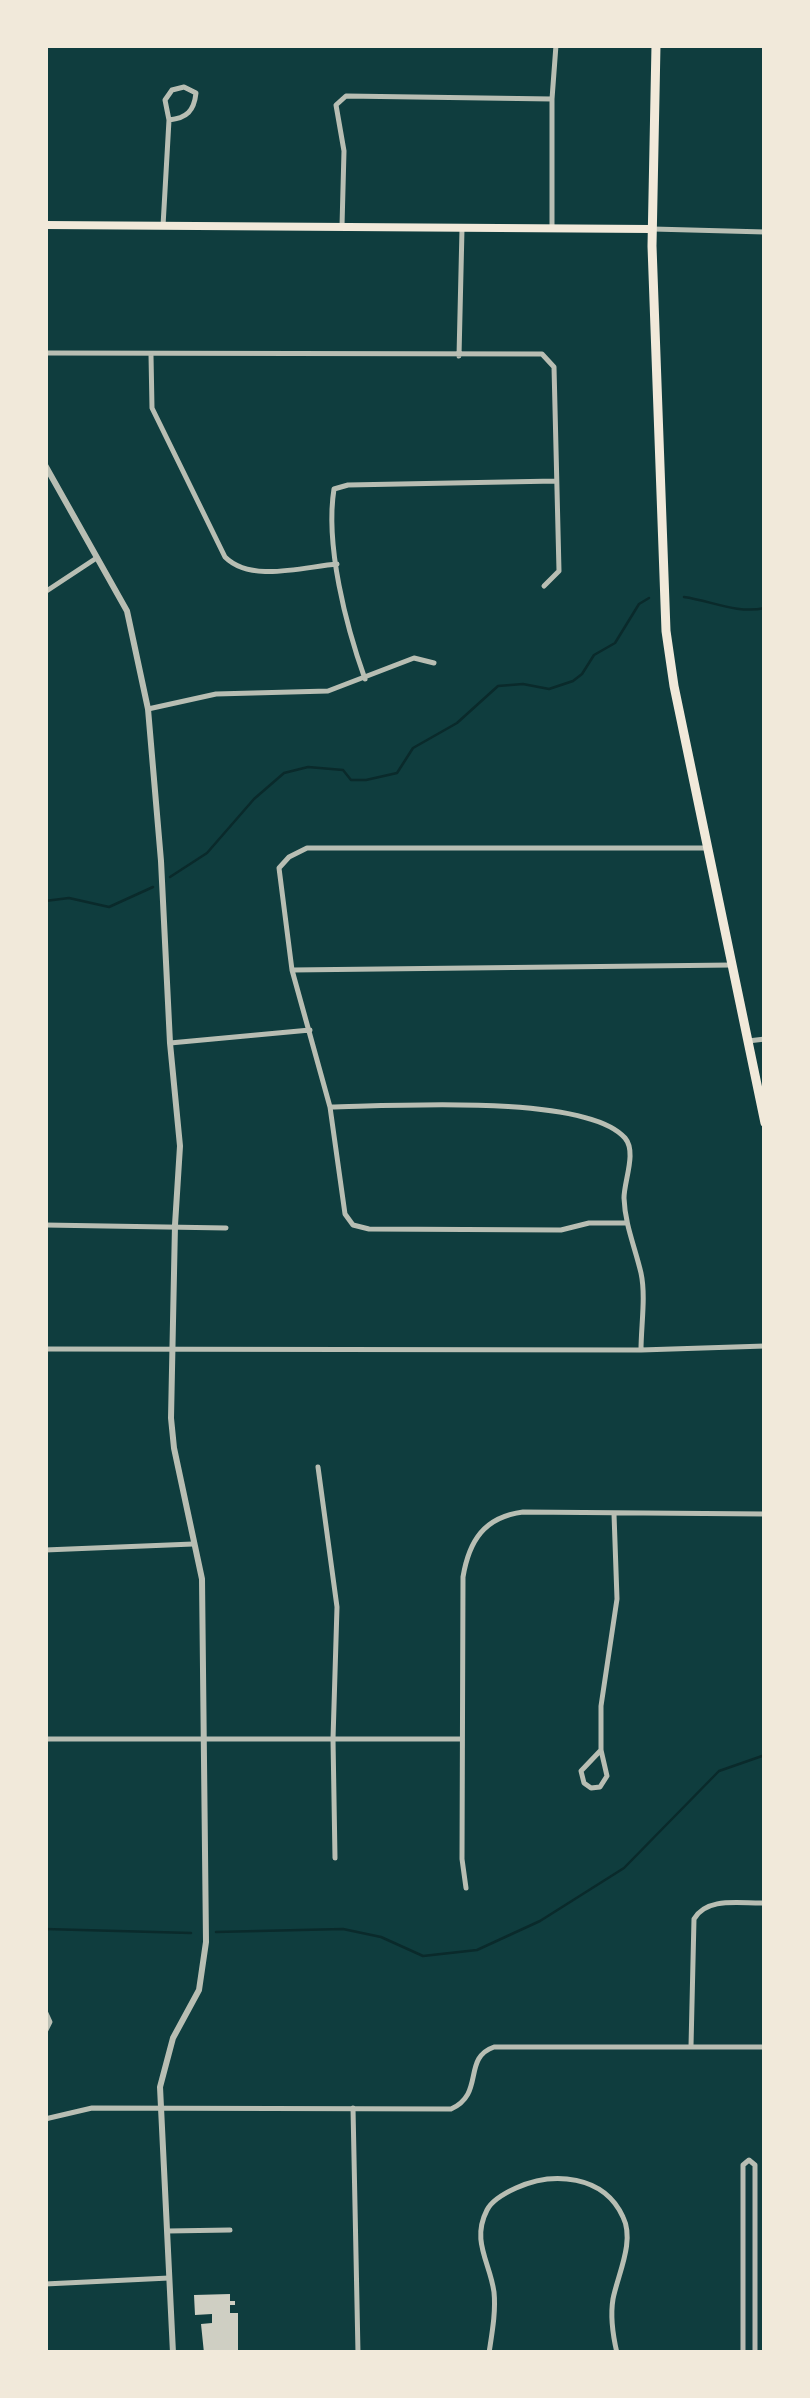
<!DOCTYPE html>
<style>
body{margin:0}
#map{position:relative;width:810px;height:2398px;overflow:hidden;background:#0f3d3e;font-family:"Noto Sans",sans-serif}
canvas{display:block}
.frame{position:absolute;inset:0;border:48px solid #f1e9da;pointer-events:none}
</style>
<div id="map">
<canvas width="810" height="2398"></canvas>
<div class="frame"></div>
</div>
<script>
const ctx = document.querySelector('canvas').getContext('2d');
ctx.lineJoin = 'round';
function strokePath(path, color, width, dash) {
  ctx.strokeStyle = color;
  ctx.lineWidth = width;
  ctx.lineCap = dash ? 'butt' : 'round';
  ctx.setLineDash(dash || []);
  ctx.stroke(path);
}
function paint(path, color) {
  ctx.fillStyle = color;
  ctx.fill(path, 'evenodd');
}
strokePath(new Path2D(`
 M684 597C712 601 736 614 765 608
 M170 877 207 853 254 799 284 773 308 767 343 770 351 780H366L397 773 413 748 457 723 498 686 523 684 549 689 573 681 582 674 594 655 615 643 639 604 649 598
 M45 901 69 898 109 907 153 887
 M45 1929 191 1933
 M216 1932 343 1929 381 1937 423 1956 477 1950 540 1921 624 1868 719 1771 765 1755`), '#0a2a2b', 2.5);
paint(new Path2D(`
 M230 2294V2301H235V2305H230V2313H238V2353H204L201 2324 212 2323V2314L195 2315 194 2295Z`), '#cfcfc3');
strokePath(new Path2D(`
 M163 226 169 120 165 100 172 90 184 87 196 93C194 111 187 118 169 120
 M342 226 344 151 336 105 346 96 552 99
 M552 228V99L556 45
 M653 229 765 232
 M45 353 542 354 554 367 559 571 544 586
 M151 355 152 408 225 557C251 583 303 567 337 564
 M459 356 462 229
 M45 592 95 559
 M365 679C346 626 325 545 334 489L348 485 556 481
 M148 709 216 694 328 691 414 658 434 663
 M292 970 732 965
 M748 1041 765 1039
 M170 1043 310 1030
 M330 1107C390 1106 586 1093 625 1138 637 1152 624 1181 624 1198 625 1225 635 1247 641 1273 646 1296 641 1326 641 1350
 M626 1223H589L561 1230 369 1229 353 1225 345 1214 330 1107 292 970 279 868 289 857 307 848H708
 M45 1225 226 1228
 M45 1349 641 1350 765 1346
 M318 1467 337 1607 333 1739 335 1858
 M45 1550 193 1544
 M45 1739H462
 M601 1750 581 1771 584 1783 591 1788 600 1787 607 1776 601 1750V1706L617 1599 614 1514
 M466 1888 462 1859 463 1577C469 1541 484 1517 523 1512L765 1514
 M45 2011 50 2022 45 2032
 M691 2046 694 1919C707 1896 742 1904 765 1903
 M353 2108 358 2353
 M45 2119 92 2108 451 2109C485 2094 462 2058 494 2047H765
 M168 2231 230 2230
 M45 2284 169 2278
 M489 2353C492 2333 496 2312 494 2292 490 2262 471 2241 487 2210 492 2200 505 2193 516 2188 553 2171 604 2175 623 2217 635 2241 618 2274 613 2299 610 2317 613 2336 617 2353
 M743 2353V2165L749 2160 755 2165V2353`), '#b8beb3', 5);
strokePath(new Path2D(`
 M45 465 127 611 148 709 161 861 170 1043 180 1146 175 1225 171 1418 174 1448 202 1579 206 1942 199 1990 173 2038 160 2087 173 2353`), '#b8beb3', 6);
strokePath(new Path2D(`
 M45 225 651 229`), '#f1e9da', 8);
strokePath(new Path2D(`
 M656 45 652 246 666 631 674 686 765 1123`), '#f1e9da', 9);
</script>
